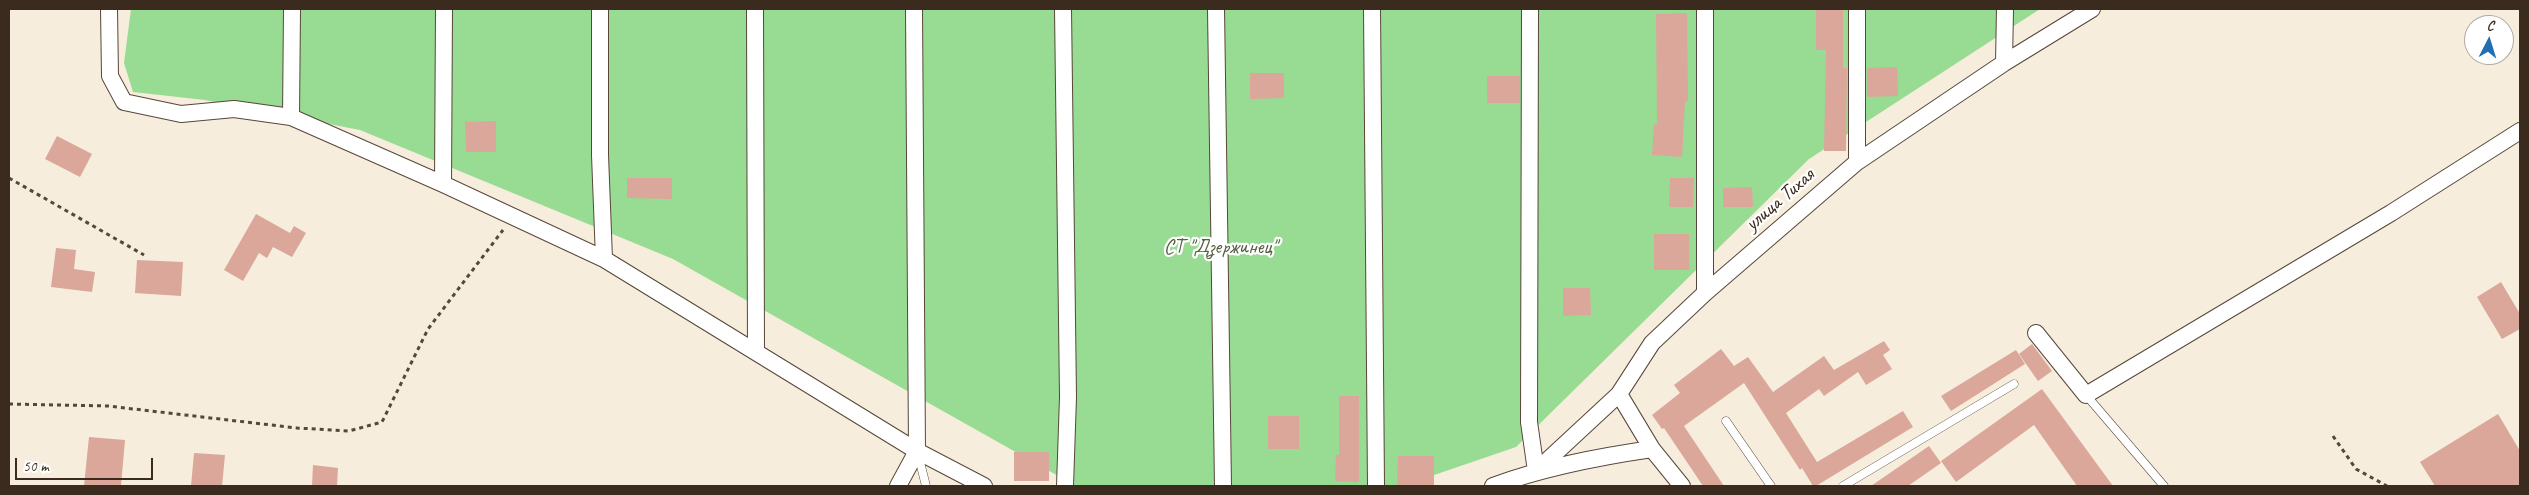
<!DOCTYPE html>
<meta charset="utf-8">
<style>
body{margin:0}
#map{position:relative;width:2529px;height:495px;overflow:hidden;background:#f6eddc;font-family:Caveat,sans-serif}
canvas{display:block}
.frame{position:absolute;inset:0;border:10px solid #3b2a1e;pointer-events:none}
.north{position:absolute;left:2464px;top:15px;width:50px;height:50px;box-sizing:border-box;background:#fff;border:1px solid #b1aaa5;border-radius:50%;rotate:5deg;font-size:14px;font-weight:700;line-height:20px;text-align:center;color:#3b2a1e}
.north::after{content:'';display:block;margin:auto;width:18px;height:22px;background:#1f6fb2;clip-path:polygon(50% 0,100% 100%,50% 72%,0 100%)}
.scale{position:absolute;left:15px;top:458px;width:138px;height:22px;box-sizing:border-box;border:2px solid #3b2a1e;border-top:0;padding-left:6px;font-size:15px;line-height:18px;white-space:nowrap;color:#3b2a1e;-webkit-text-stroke:4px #fff;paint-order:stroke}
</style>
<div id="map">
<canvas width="2529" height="495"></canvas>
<div class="frame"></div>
<div class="north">С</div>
<div class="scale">50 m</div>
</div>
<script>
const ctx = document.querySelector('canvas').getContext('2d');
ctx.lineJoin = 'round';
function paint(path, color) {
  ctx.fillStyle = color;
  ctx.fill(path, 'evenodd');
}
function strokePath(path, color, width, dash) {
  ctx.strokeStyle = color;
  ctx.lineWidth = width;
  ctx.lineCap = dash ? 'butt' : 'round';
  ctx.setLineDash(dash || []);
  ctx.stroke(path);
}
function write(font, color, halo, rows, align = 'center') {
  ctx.font = font + ' Caveat,sans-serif';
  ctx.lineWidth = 4.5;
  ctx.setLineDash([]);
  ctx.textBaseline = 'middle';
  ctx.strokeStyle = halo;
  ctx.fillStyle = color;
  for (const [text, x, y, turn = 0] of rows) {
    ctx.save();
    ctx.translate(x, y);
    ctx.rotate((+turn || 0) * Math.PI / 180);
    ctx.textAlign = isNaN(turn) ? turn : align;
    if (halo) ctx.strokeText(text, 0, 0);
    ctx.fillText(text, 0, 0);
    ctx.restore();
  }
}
paint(new Path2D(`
 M131 9H2040L1809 159 1516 447 1402 486H1076L673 259 360 130 205 100 133 92 124 63Z`), '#98db93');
paint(new Path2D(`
 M1816 9 1843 10V68H1847L1846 151H1824L1826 50H1816Z
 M1687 13 1688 101H1685L1682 157 1652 155 1654 124 1657 125 1656 14Z
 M1897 67 1898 96 1867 97V68Z
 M1250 73H1284V98L1250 99Z
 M1487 76H1520V103H1487Z
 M496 121V152H466L465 122Z
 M57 136 92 154 80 177 45 159Z
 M627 178H672V199L627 198Z
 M1670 178H1694L1693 207H1669Z
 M1752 187 1753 207H1723V188Z
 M256 214 290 233 294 226 306 233 292 257 273 247 267 258 259 253 243 281 224 270Z
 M1654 234H1689V270H1654Z
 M56 248 76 250 74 269 95 272 92 292 51 287Z
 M137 260 183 262 181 296 135 293Z
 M2501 282 2520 314V329L2502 339 2477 297Z
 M1563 288H1590L1591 315 1563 316Z
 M1884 341 1890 350 1883 355 1892 369 1866 385 1858 372 1824 396 1819 389 1786 413 1817 462 1903 411 1913 427 1816 486H1813L1802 468 1800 470 1744 383 1684 426 1724 486H1703L1664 428 1662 429 1652 415 1680 393 1674 385 1721 349 1734 366 1748 357 1773 392 1824 356 1834 370Z
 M2032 344 2052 371 2038 381 2019 354Z
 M2016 350 2025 364 1951 411 1941 396Z
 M2042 389 2113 486H2077L2034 425 1956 482 1941 461Z
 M1339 396H1359V482L1335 481 1336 455H1339Z
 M2498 414 2520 451V486H2435L2420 462Z
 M1268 416H1299V449H1268Z
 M89 437 125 440 121 486H84Z
 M1929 446 1941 463 1908 486H1871Z
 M1014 452H1049V481H1014Z
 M194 453 225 455 222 486H191Z
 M1398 456H1434V486H1397Z
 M313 465 338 468 337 486H312Z`), '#dba79a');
const service = new Path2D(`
 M2086 395 2164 486
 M1726 421 1771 486
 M918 454 926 486
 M1843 486 2014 384`);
const minor = new Path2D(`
 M109 9 110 76 124 102 181 114 234 109 291 117 443 184 604 259 917 451 984 486
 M600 9V155L604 259
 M755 9 756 352
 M1063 9 1068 397 1065 486
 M1216 9 1223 486
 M1372 9 1376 486
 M1530 9 1529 422 1536 471 1619 394
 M2004 63 2005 9
 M291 117 292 9
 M1857 162V9
 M443 184 444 9
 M1705 293V9
 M2036 333 2086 395 2391 213 2520 131
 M898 486 917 451 914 9
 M1493 486C1545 467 1597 457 1652 449
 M1682 486 1652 449 1619 394 1652 343 1705 293 1857 162 2004 63 2092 9`);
strokePath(service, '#57473a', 9);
strokePath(minor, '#57473a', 18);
strokePath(new Path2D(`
 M9 178 144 255
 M9 404 108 406 297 428 349 431 382 422 428 329 503 230
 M2333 436 2356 469 2387 486`), '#57473a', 3, [4, 4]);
strokePath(service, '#fff', 8);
strokePath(minor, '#fff', 16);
write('21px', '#3b2a1e', '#fff', [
 ["улица Тихая",1780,200,-41]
]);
write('21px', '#575f41', '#fff', [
 ["СТ \"Дзержинец\"",1220,247]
]);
</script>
